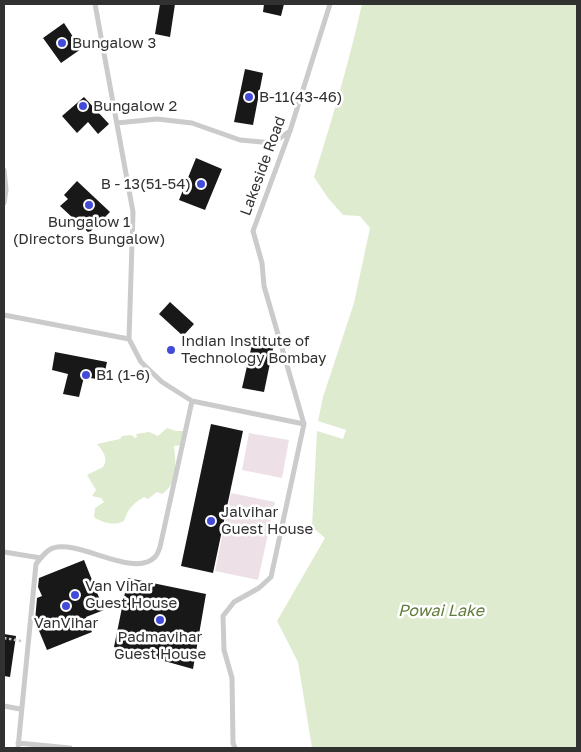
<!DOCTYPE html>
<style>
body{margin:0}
#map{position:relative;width:581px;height:752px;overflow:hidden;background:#fff;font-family:"Golos Text",sans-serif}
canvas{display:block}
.frame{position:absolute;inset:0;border:5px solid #313131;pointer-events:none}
</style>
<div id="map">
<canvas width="581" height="752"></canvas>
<div class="frame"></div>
</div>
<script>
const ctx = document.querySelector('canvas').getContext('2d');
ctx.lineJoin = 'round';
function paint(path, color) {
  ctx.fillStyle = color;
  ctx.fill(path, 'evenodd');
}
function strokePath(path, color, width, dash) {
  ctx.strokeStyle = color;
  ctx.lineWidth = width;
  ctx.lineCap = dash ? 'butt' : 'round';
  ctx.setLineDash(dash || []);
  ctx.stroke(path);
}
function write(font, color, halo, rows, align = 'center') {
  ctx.font = font + ' "Golos Text",sans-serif';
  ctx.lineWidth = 5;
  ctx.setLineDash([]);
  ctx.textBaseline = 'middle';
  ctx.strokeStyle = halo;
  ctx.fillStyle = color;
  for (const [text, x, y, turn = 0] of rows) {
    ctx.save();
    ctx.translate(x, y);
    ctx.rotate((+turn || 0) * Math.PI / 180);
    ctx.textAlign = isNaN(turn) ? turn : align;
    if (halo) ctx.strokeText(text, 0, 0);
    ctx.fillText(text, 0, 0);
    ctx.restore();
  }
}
paint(new Path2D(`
 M249 433 289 440 282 478 242 470Z
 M231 493 275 502 258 580 215 571Z`), '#ede1e7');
paint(new Path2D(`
 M362 4H577V748H312L298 662 277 621 325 538 312 527 317 431 343 439 346 430 318 421 323 397 354 303 370 228 360 216 343 215 328 198 314 177C332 120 349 62 362 4Z
 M167 428 176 431H184L182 445 174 446C176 462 178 484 162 494L157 492 148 499 144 497C132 504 128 509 124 521 114 526 103 523 94 517L95 508 104 502 101 498 92 496 96 490 87 475 103 467C109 459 103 451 97 444L120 439 122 436 131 435 135 438 137 437 136 434 149 432 158 436Z`), '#dfebcf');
paint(new Path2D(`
 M160 4H175L170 37 155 34Z
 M264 4H284L281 16 263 12Z
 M64 23 81 49 61 63 43 38Z
 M245 69 263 73 253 125 234 122Z
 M84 97 109 124 98 134 88 122 77 133 62 116Z
 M196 158 222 169 205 210 179 200Z
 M77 181 110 212 89 233 60 206 68 199 64 195Z
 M170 302 194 324 183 336 159 314Z
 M253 340 274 344 264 392 242 388Z
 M55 352 107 362 103 380 84 377 79 397 63 394 68 374 52 370Z
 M211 424 243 431 213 573 181 566Z
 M84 560 104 610 86 617 92 632 47 650 35 621 37 598 42 596 38 587 39 578Z
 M128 578 206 594 193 669 114 647Z
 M4 634 16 636 10 677 4 676Z`), '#181818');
strokePath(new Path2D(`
 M4 638 21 641`), '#c5c5c5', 2.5, [2.5, 2.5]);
strokePath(new Path2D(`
 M95 4 133 212 129 339
 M117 123 157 119 192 123 240 140 273 143 290 131
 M4 170 6 190 4 203
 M4 315 129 339 141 362 162 382 192 401 304 424
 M4 552 41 558
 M4 706 20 709
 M18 743 70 748
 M18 748 36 564C40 559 46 550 53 548 79 539 134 579 155 557 157 555 159 550 160 547L192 401
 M235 748 233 743 232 678 224 650 223 616 234 602 259 588 271 577 304 424 264 286 262 263 253 231 290 131 330 4`), '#cbcbcb', 5);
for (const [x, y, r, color] of [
 [62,43,5,"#434bd9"],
 [249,97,5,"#434bd9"],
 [83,106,5,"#434bd9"],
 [201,184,5,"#434bd9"],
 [89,205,5,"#434bd9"],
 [171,350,5,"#434bd9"],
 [86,375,5,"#434bd9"],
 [211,521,5,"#434bd9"],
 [75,595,5,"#434bd9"],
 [66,606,5,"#434bd9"],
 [160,620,5,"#434bd9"]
]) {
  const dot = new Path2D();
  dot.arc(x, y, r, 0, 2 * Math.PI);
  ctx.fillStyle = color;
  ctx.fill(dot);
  strokePath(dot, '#fff', 2);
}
write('15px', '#313131', '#fff', [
 ["Bungalow 3",72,43],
 ["B-11(43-46)",259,97],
 ["Bungalow 2",93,106],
 ["B - 13(51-54)",191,184,"right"],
 ["Bungalow 1",89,222,"center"],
 ["(Directors Bungalow)",89,239,"center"],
 ["Indian Institute of",181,341],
 ["Technology Bombay",181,358],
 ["B1 (1-6)",96,375],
 ["Jalvihar",221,512],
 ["Guest House",221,529],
 ["Van Vihar",85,586],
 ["Guest House",85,603],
 ["VanVihar",66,623,"center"],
 ["Padmavihar",160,637,"center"],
 ["Guest House",160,654,"center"]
], 'left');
write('15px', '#313131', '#fff', [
 ["Lakeside Road",263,166,-70]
]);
write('italic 16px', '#627c3c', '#fff', [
 ["Powai Lake",441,611]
]);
</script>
